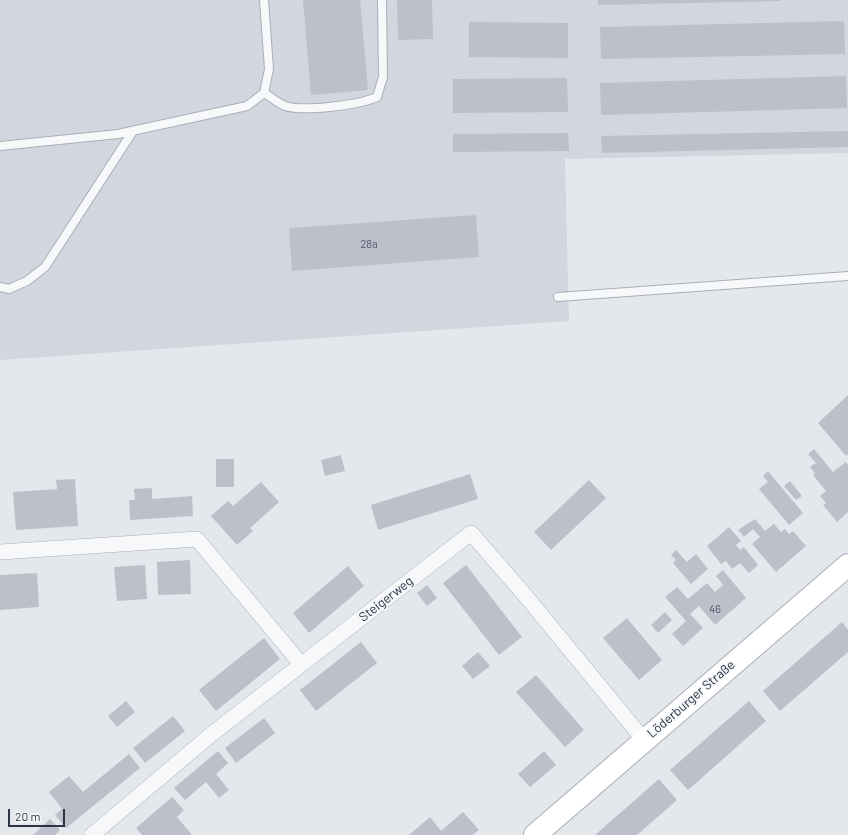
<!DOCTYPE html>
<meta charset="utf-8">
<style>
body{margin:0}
#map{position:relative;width:848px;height:835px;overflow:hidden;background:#e4e7ec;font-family:Barlow,sans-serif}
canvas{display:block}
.scale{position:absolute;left:8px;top:809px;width:57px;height:18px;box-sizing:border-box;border:2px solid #2b3445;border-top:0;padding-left:5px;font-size:12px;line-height:14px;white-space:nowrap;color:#2b3445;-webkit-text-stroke:3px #f4f6f9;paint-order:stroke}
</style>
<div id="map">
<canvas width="848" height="835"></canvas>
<div class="scale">20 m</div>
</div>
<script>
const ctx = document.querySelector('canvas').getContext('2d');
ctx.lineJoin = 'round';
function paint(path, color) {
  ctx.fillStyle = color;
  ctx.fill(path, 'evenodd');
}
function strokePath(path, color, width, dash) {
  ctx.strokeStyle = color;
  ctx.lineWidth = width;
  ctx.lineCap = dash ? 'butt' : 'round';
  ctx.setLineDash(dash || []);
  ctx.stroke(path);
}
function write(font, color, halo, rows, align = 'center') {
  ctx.font = font + ' Barlow,sans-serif';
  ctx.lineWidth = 3.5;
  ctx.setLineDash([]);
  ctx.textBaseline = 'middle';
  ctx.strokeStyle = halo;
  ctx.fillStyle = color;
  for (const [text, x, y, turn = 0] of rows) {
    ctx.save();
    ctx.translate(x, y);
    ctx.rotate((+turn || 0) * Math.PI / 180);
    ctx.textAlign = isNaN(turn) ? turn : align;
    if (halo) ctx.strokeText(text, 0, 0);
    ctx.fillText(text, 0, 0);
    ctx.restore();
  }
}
paint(new Path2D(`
 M0 0H848V153L565 159 569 321 0 360Z`), '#d2d6de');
paint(new Path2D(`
 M303 0H360L368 90 311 95Z
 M397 0H432L433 39 398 40Z
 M598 0H781V1L598 5Z
 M844 21 845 54 601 59 600 27Z
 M469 22 568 23V58L469 57Z
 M846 76 847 108 601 115 600 83Z
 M567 78 568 112 453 113V79Z
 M848 131V147L602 153 601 136Z
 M568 133 569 151 453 152V134Z
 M476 215 479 257 292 271 289 228Z
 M848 395V454L846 456 818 423Z
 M814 449 833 472 846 462 848 465V512L837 522 823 505 826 503 820 496 826 491 813 475 815 473 810 467 816 463 808 454Z
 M341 455 345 471 325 476 321 460Z
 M216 459H234V487H216Z
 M768 471 803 513 789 525 759 489 768 482 763 476Z
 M470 474 478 499 378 530 371 505Z
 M75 479 78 526 16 530 13 492 57 489 56 480Z
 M589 480 606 498 551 550 534 532Z
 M790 481 802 496 796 500 784 486Z
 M261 482 279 502 250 528 253 531 237 545 211 516 228 501 233 506Z
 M152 488V499L192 496 193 516 130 520 129 500H135L134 489Z
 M755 519 765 531 774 524 781 532 785 529 789 534 793 531 806 546 776 572 752 544 760 537 753 529 744 537 738 530Z
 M729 527 741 541 736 545 740 550 744 547 758 565 749 573 740 563 732 569 726 561 721 564 707 546Z
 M676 550 687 562 696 554 708 569 691 584 673 563 676 560 671 555Z
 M190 560 191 594 158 595 157 562Z
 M145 565 147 599 117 601 114 567Z
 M466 565 522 637 499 655 443 583Z
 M348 566 364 586 309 633 293 613Z
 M723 570 746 598 715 625 699 606 690 614 703 628 683 646 672 634 686 621 665 597 677 587 688 599 707 583 715 592 723 585 716 576Z
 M37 573 39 607 0 610V575Z
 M427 585 437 598 427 606 417 593Z
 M665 612 672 620 658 633 651 625Z
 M627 618 662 660 639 680 603 638Z
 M842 622 848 630V652L780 711 763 691Z
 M264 638 280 659 216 711 199 690Z
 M361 642 377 663 316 711 300 690Z
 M478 652 490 666 473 679 462 666Z
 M536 675 584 730 565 747 516 692Z
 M126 701 135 712 117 727 108 716Z
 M749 701 766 721 688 790 670 770Z
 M173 716 185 731 145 763 133 748Z
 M264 718 275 733 236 763 225 748Z
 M218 751 228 763 216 774 229 790 219 798 206 782 185 800 174 788Z
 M544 751 556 765 530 787 518 774Z
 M129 754 140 768 66 828 55 815 62 809 49 792 69 776 83 792Z
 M659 779 677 800 637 835H595Z
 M172 797 184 810 177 817 192 835H142L136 828Z
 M463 812 479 830 472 835H409L430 817 441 831Z
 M50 819 60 830 55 835H33Z`), '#bbc0ca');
const lane = new Path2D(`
 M264 93C271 97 278 103 285 106 304 112 359 105 377 97L383 77 382 0
 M0 146 118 134 247 106 264 93 269 69 264 0
 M0 287 9 289 27 281 45 267 133 131
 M558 297 848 276`);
const street = new Path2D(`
 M0 552 197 539 301 664
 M92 835 213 733 471 533 524 594 644 740`);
const secondary = new Path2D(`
 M535 835 848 565`);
strokePath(lane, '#a9aeb7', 10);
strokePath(street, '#a9aeb7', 16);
strokePath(secondary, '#a9aeb7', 24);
strokePath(lane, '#f7f8fa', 8);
strokePath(street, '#f7f8fa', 15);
strokePath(secondary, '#fff', 22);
write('11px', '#4f5766', null, [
 ["28a",369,244],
 ["46",715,609]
]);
write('13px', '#2b3445', '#f4f6f9', [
 ["Steigerweg",386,599,-38],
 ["Löderburger Straße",691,699,-41]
]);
</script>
